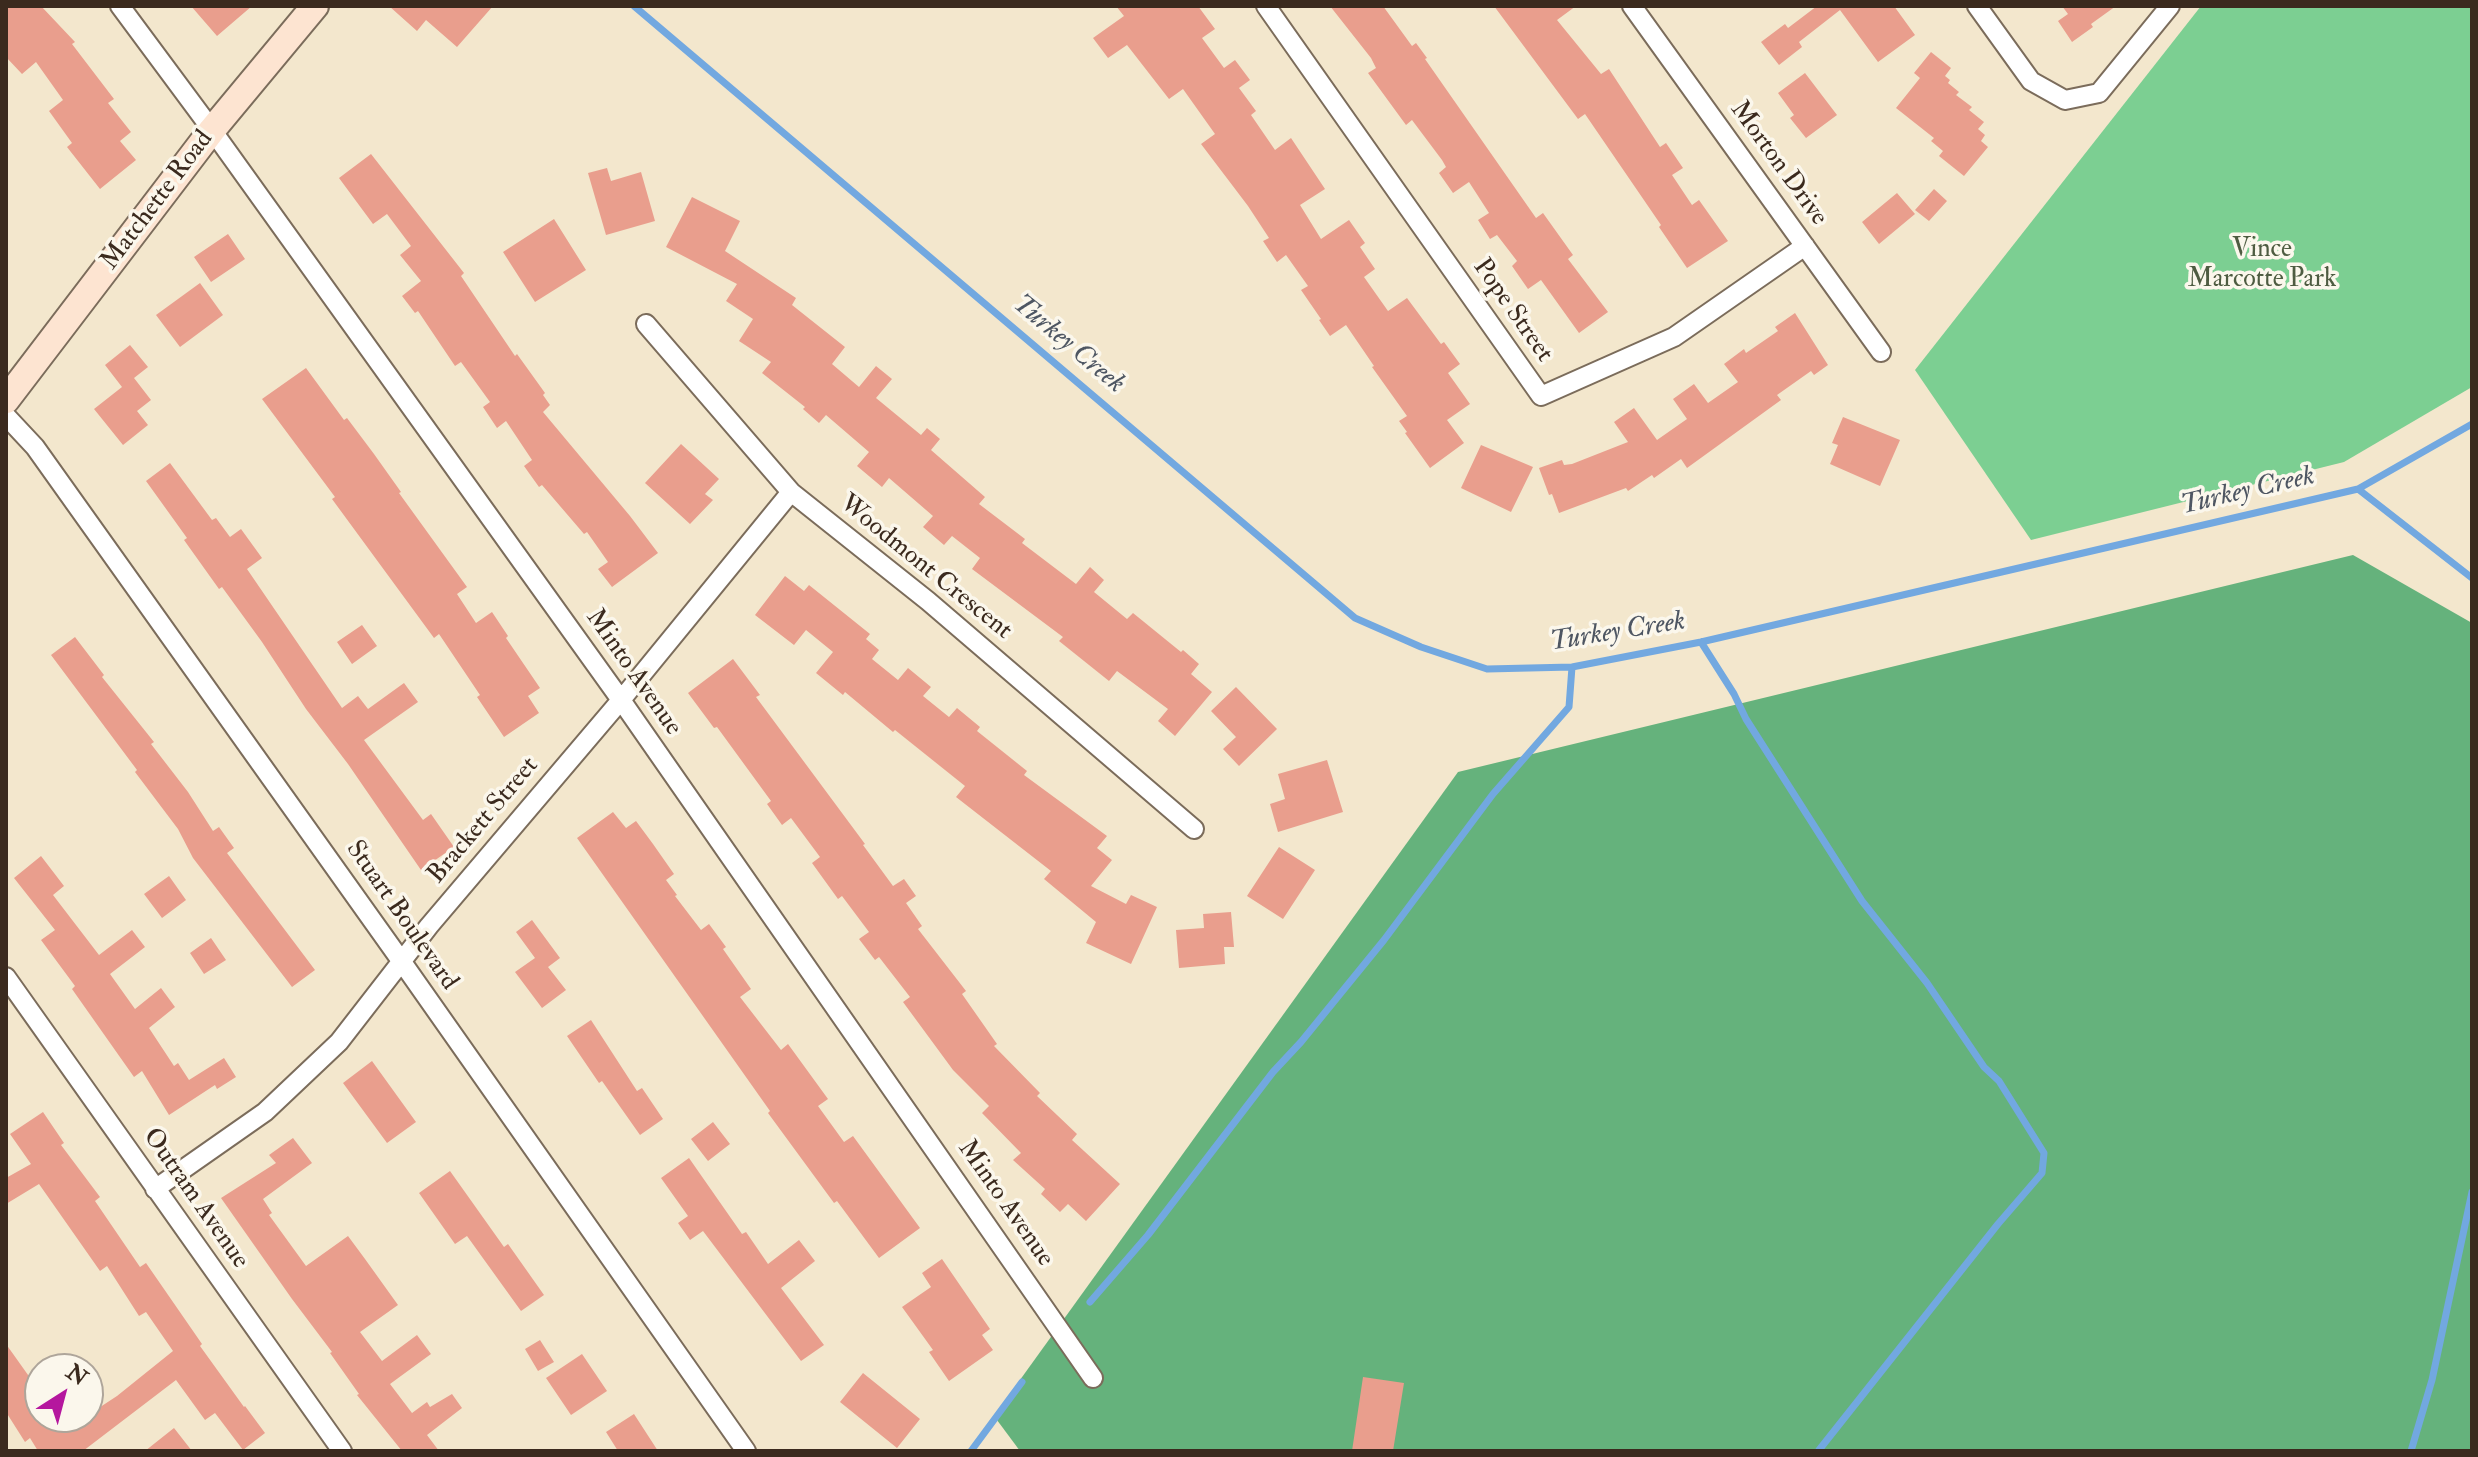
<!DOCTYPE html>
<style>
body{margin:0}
#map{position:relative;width:2478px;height:1457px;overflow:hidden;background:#f3e7cd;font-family:"IM FELL Double Pica",serif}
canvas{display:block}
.frame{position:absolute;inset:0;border:8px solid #3b2a1e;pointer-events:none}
.north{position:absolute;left:24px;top:1353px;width:80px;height:80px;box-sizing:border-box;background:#fbf7ec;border:2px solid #aea59a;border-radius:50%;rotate:36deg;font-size:22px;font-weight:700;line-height:32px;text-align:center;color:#3b2a1e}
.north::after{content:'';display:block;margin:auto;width:28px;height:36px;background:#b5179e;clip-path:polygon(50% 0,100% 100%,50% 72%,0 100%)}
</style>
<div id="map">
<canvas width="2478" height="1457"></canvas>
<div class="frame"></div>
<div class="north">N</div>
</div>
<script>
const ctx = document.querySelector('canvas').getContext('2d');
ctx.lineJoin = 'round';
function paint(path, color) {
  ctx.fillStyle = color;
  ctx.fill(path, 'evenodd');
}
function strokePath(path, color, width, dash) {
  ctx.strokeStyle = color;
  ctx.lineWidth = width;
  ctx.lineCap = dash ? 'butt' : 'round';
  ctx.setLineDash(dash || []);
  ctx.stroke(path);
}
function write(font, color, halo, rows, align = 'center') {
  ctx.font = font + ' "IM FELL Double Pica",serif';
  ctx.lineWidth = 7;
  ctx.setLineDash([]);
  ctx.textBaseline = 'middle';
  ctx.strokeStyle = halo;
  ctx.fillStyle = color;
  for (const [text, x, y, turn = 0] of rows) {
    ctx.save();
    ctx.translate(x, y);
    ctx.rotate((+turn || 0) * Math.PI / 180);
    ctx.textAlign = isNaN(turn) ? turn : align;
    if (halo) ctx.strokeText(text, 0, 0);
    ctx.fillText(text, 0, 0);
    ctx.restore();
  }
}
paint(new Path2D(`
 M2201 6H2472V387L2344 462 2031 540 1915 370Z`), '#7ccf92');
paint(new Path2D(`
 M2353 555 2472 623V1451H1020L994 1416 1458 772Z`), '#65b27c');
strokePath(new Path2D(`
 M634 6 1355 618 1421 647 1487 669 1572 667 1701 642 2358 489 2472 424
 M2358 489 2472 578
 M1701 642 1734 694 1746 719 1862 901 1927 983 1984 1067 1999 1081 2044 1153 2042 1173 1998 1224 1819 1450
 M1090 1302 1148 1235 1273 1072 1301 1042 1384 940 1493 794 1569 707 1572 667
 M971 1451 1022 1382
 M2411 1451 2432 1380 2472 1192`), '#72a8e0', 7);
paint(new Path2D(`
 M6 6H41L75 42 72 44 114 99 108 103 131 132 120 141 136 160 100 189 67 147 72 143 49 111 63 100 36 62 22 74 6 57Z
 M191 6H252L217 36Z
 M389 6H493L457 47 426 20 417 31Z
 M1116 6H1198L1215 29 1202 38 1224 68 1235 60 1250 80 1239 88 1256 111 1251 115 1275 150 1291 138 1325 189 1300 205 1321 239 1349 220 1365 243 1360 247 1375 269 1364 277 1388 311 1407 298 1441 344 1444 342 1460 364 1448 373 1470 404 1447 420 1464 443 1430 468 1405 433 1407 432 1399 421 1407 416 1372 367 1374 366 1346 325 1330 336 1319 320 1321 319 1301 290 1308 286 1286 255 1277 262 1263 241 1269 238 1248 206 1201 144 1215 134 1183 89 1169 99 1127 45 1108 58 1093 38 1124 16Z
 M1330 6H1383L1412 46 1416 43 1427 58 1425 59 1536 218 1543 213 1573 255 1568 259 1608 312 1579 333 1541 280 1528 289 1512 266 1517 261 1497 235 1490 239 1478 220 1489 213 1469 182 1453 193 1439 173 1446 167 1442 160 1412 120 1406 125 1368 73 1376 68 1371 58Z
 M1494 6H1576L1557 20 1601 74 1609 69 1660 147 1666 143 1683 168 1672 175 1692 205 1699 200 1728 241 1687 268 1659 227 1661 225 1585 114 1578 119Z
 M1817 6H1894L1915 35 1878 62 1840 10 1799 42 1802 47 1779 65 1761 42 1785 24 1788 28Z
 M2062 6H2116L2091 24 2093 27 2072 42 2058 21 2068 14Z
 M1931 52 1951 68 1945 76 1950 80 1948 83 1959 92 1956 95 1972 107 1969 110 1984 122 1978 129 1985 135 1981 141 1988 147 1964 176 1939 156 1943 151 1931 141 1934 138 1896 108 1920 78 1914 73Z
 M1805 73 1837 115 1806 138 1790 118 1794 115 1778 93Z
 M371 154 464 273 461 276 515 356 517 354 545 393 543 395 550 405 543 412 630 516 658 553 612 587 598 569 608 562 587 532 584 534 542 485 539 487 524 466 532 460 506 421 497 428 483 407 490 402 461 362 455 366 418 311 415 313 402 296 421 281 400 255 411 246 387 214 373 224 339 178Z
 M607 168 611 181 641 172 655 221 606 235 588 173Z
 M1934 189 1947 201 1929 221 1915 210Z
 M1897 193 1915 214 1879 244 1862 222Z
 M692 197 740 221 725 251 796 298 792 305 845 347 832 364 859 387 876 366 892 379 876 398 921 435 927 428 940 439 931 450 985 497 979 504 1025 539 1022 543 1076 584 1090 567 1104 580 1094 592 1127 619 1133 613 1181 652 1183 650 1199 664 1191 674 1212 692 1175 736 1158 721 1168 709 1117 671 1109 681 1059 641 1063 637 972 569 980 558 952 536 944 545 923 527 933 516 889 478 882 487 857 466 869 452 826 415 819 423 803 409 805 407 762 373 771 362 739 341 753 319 726 301 737 284 666 247Z
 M554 219 586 270 535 302 503 252Z
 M228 234 245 259 211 282 194 257Z
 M200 283 223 315 180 347 156 315Z
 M1795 313 1828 365 1814 375 1811 371 1777 395 1781 400 1687 468 1681 459 1654 478 1652 475 1628 491 1626 488 1559 513 1552 494 1549 495 1539 468 1562 460 1564 465 1572 464 1628 442 1614 422 1634 408 1657 440 1687 419 1673 399 1694 384 1708 403 1738 382 1724 364 1744 349 1746 353 1778 331 1775 327Z
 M130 345 148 367 134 378 151 400 137 411 148 425 123 445 94 409 122 387 105 365Z
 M306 368 344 420 347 418 374 454 401 492 399 493 467 587 457 594 476 623 492 612 508 636 506 638 540 688 528 696 539 713 504 737 477 697 480 695 439 634 434 638 332 499 335 497 262 399Z
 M1843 417 1900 440 1880 486 1830 464 1838 445 1832 443Z
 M681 444 719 479 705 494 713 500 690 524 645 483Z
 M1481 445 1533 467 1511 512 1461 488Z
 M170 463 212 520 216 518 230 537 241 529 262 558 247 569 342 708 358 696 368 709 404 683 418 702 364 740 423 820 431 814 454 847 421 870 348 764 306 709 262 642 222 587 219 589 184 540 187 538 146 481Z
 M785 576 804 591 809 585 870 634 866 639 879 650 872 659 898 680 908 668 931 687 923 696 949 717 957 708 980 727 977 731 1027 771 1024 775 1107 836 1097 848 1112 860 1091 886 1126 904 1131 895 1157 907 1131 964 1086 943 1096 922 1044 879 1051 871 956 797 965 786 895 730 893 732 845 692 843 695 816 673 833 652 806 630 794 645 755 615Z
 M362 625 377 646 352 664 337 642Z
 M75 637 104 675 102 677 154 742 151 744 188 792 213 831 219 827 234 848 227 853 315 970 292 987 193 858 178 829 135 772 137 770 51 655Z
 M733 659 760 695 756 697 865 844 863 845 893 886 904 879 916 896 906 903 922 926 918 929 966 991 962 994 997 1044 994 1046 1040 1093 1037 1096 1077 1134 1072 1140 1120 1184 1086 1221 1068 1204 1060 1212 1041 1194 1045 1189 1013 1160 1021 1153 982 1113 989 1106 953 1070 903 1002 910 997 879 957 875 960 859 939 869 932 842 896 838 899 812 863 820 857 791 818 782 825 767 804 771 801 717 727 714 728 688 693Z
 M1236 687 1277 729 1239 766 1223 749 1236 737 1211 711Z
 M1327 760 1343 812 1278 832 1270 804 1285 799 1278 774Z
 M613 812 626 828 636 821 653 844 674 874 666 880 677 895 675 896 701 930 709 924 726 947 723 949 751 989 740 997 781 1050 788 1044 828 1099 818 1106 844 1142 853 1136 920 1228 879 1258 837 1201 834 1203 768 1113 770 1111 577 838Z
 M1279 847 1315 870 1283 919 1247 896Z
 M41 856 64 886 53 895 99 955 132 930 145 947 110 974 135 1009 161 988 175 1007 149 1028 174 1066 178 1063 189 1080 224 1058 236 1077 217 1089 215 1085 169 1115 142 1071 134 1077 72 989 75 986 41 940 55 930 14 878Z
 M169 876 186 900 162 918 144 894Z
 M1231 912 1234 947H1224L1225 964 1179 968 1176 930 1204 928 1203 914Z
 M532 920 560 958 548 967 566 990 542 1008 515 972 535 958 516 932Z
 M211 938 226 960 204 974 190 953Z
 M591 1020 637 1091 642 1088 663 1119 640 1135 602 1081 599 1083 567 1036Z
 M372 1061 416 1122 387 1143 343 1083Z
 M43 1112 64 1143 61 1145 100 1197 95 1201 140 1267 146 1263 202 1344 200 1346 244 1407 245 1406 265 1433 243 1450 215 1413 205 1420 176 1380 83 1451H38L30 1438 25 1442 6 1412V1344L33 1382 40 1377V1417H56L65 1431 85 1417H88V1415L117 1396 173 1351 146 1312 139 1316 107 1266 100 1271 39 1184 6 1204V1178L31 1164 10 1134Z
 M713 1122 730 1144 708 1161 691 1139Z
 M293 1138 312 1163 263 1199 272 1213 269 1215 306 1266 348 1236 365 1259 398 1305 360 1332 382 1361 417 1335 431 1354 390 1384 412 1413 427 1402 430 1407 452 1394 462 1408 427 1435 439 1451H402L357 1395 359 1394 330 1353 332 1352 292 1299 221 1198 276 1163 269 1155Z
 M689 1158 742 1234 746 1232 768 1264 799 1240 815 1261 781 1288 824 1345 801 1361 703 1231 690 1240 678 1223 688 1216 661 1178Z
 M450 1171 504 1247 508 1244 544 1295 521 1311 467 1236 455 1244 419 1193Z
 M942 1259 990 1329 982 1335 993 1350 949 1381 929 1352 933 1350 902 1307 931 1287 922 1273Z
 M540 1340 554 1362 538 1371 525 1349Z
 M582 1354 607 1391 571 1415 546 1378Z
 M863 1373 920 1419 897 1448 840 1402Z
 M1363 1377 1404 1383 1393 1451H1352Z
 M634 1414 658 1451H618L606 1432Z
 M174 1428 192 1451H145Z`), '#e99e8d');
const street = new Path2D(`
 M120 6 212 130 621 700 1093 1378
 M1266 6 1541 396 1674 337 1805 246
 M1632 6 1881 352
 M1977 6 2031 81 2065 100 2099 93 2170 6
 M646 324 791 492 928 601 1194 829
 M6 416 35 447 402 962 746 1451
 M6 977 342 1451
 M155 1189 265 1112 339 1042 429 926 621 700 791 492`);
const secondary = new Path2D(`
 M6 400 212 130 315 6`);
strokePath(street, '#7b6c5b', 22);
strokePath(secondary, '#7b6c5b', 30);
strokePath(street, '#fff', 18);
strokePath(secondary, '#fde4d1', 26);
write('26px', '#3b2a1e', '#fbf7ec', [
 ["Morton Drive",1778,164,54],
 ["Matchette Road",158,201,-53],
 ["Pope Street",1512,311,55],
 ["Woodmont Crescent",925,568,39],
 ["Minto Avenue",633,673,55],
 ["Brackett Street",484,821,-50],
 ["Stuart Boulevard",401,916,55],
 ["Outram Avenue",195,1199,55],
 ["Minto Avenue",1005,1204,55]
]);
write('26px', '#4e5c41', '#fbf7ec', [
 ["Vince",2262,250],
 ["Marcotte Park",2262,280]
]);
write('italic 28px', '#4e5662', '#fbf7ec', [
 ["Turkey Creek",1068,345,40],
 ["Turkey Creek",2248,492,-13],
 ["Turkey Creek",1618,633,-9]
]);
</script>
